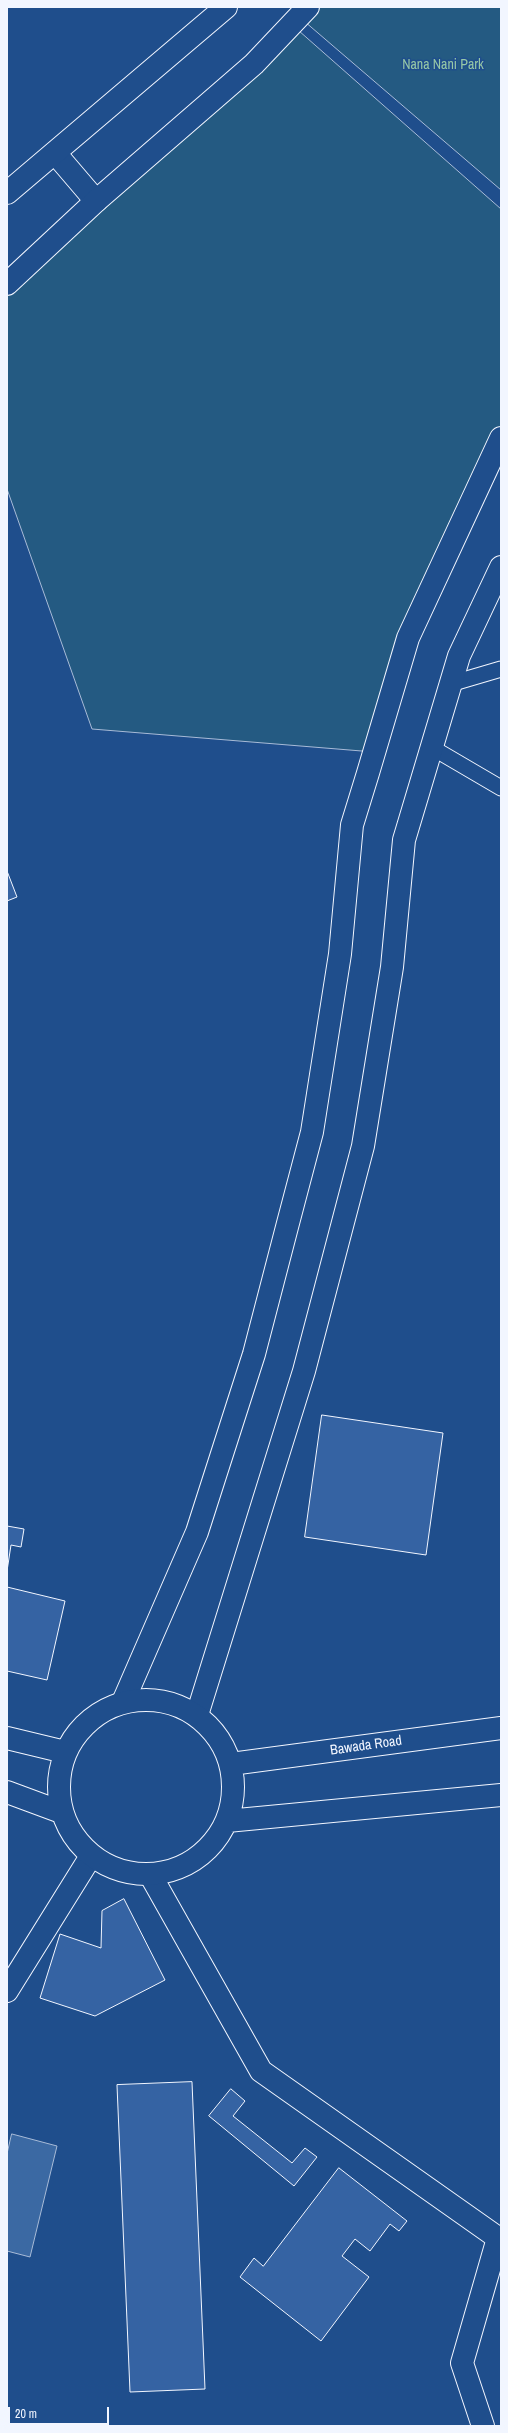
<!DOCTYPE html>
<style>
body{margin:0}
#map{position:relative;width:508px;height:2433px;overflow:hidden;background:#1f4e8c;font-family:"Archivo Narrow",sans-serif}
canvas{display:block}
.frame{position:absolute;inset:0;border:8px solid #f2f6ff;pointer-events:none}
.scale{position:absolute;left:8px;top:2407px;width:101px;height:18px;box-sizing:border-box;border:2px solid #f2f6ff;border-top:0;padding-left:5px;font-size:12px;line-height:14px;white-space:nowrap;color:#f2f6ff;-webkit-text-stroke:3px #1f4e8c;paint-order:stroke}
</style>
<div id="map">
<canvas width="508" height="2433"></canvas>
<div class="frame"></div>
<div class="scale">20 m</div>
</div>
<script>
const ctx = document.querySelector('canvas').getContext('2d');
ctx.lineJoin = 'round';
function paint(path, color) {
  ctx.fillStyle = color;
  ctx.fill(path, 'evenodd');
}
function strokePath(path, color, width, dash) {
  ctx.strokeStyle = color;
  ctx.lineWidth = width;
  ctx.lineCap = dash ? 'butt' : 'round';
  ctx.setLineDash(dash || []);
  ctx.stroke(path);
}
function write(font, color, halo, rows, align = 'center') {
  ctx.font = font + ' "Archivo Narrow",sans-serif';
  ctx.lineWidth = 3;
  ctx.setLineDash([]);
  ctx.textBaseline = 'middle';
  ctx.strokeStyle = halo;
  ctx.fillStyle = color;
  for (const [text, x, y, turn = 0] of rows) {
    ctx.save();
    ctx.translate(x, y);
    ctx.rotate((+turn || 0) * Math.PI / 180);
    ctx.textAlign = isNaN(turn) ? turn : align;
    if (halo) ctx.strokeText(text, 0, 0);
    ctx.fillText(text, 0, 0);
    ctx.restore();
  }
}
const green = new Path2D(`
 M305 7H501V190L297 15Z
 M290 23 501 209V437L466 516 374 752 92 729 7 489V284Z`);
paint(green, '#245a82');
strokePath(green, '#a8bbd7', 1);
const water = new Path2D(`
 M12 2134 57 2146 30 2257 7 2251V2154Z`);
paint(water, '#3b69a3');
strokePath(water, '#a8bbd7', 1);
const building = new Path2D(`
 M7 871 17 897 7 901Z
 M322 1415 443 1433 426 1555 305 1537Z
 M7 1526 24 1529 21 1547 11 1545 7 1571Z
 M7 1587 65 1601 47 1680 7 1671Z
 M124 1899 165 1980 95 2016 40 1998 60 1934 101 1948 102 1911Z
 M192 2082 205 2389 130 2392 117 2085Z
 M231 2089 245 2101 233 2116 292 2163 305 2148 317 2157 294 2186 209 2116Z
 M339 2168 407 2221 399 2231 390 2224 370 2251 355 2239 342 2256 369 2277 321 2341 240 2277 254 2258 263 2266Z`);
paint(building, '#3563a3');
strokePath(building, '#f2f6ff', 1);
const service = new Path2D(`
 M450 684 501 669
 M431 747 501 788`);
const minor = new Path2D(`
 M151 1876 261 2071 498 2238 462 2363 483 2426
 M7 1991 91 1856`);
const tertiary = new Path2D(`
 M55 153 96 201`);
const secondary = new Path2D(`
 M123 1702 197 1532 254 1354 287 1227 312 1132 340 954 352 825 368 773 408 638 501 438
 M197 1715 304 1371 363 1146 392 967 404 840 459 656 501 567`);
const primary = new Path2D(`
 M7 193 226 7
 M7 284 96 201 254 64 308 7
 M59 1787a87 87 0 1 1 174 0a87 87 0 1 1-174 0Z
 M7 1738 65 1752
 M231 1764 501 1728
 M7 1792 61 1812
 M227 1821 501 1795`);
strokePath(service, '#f2f6ff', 17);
strokePath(minor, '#f2f6ff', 24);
strokePath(tertiary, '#f2f6ff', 24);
strokePath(secondary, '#f2f6ff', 24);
strokePath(primary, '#f2f6ff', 24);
strokePath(service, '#1f4e8c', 15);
strokePath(minor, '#1f4e8c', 22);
strokePath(tertiary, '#1f4e8c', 22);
strokePath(secondary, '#1f4e8c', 22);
strokePath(primary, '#1f4e8c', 22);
write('14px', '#97c8a6', '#1f4e8c', [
 ["Nana Nani Park",443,65]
]);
write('14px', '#f2f6ff', '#1f4e8c', [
 ["Bawada Road",366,1746,-8]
]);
</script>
